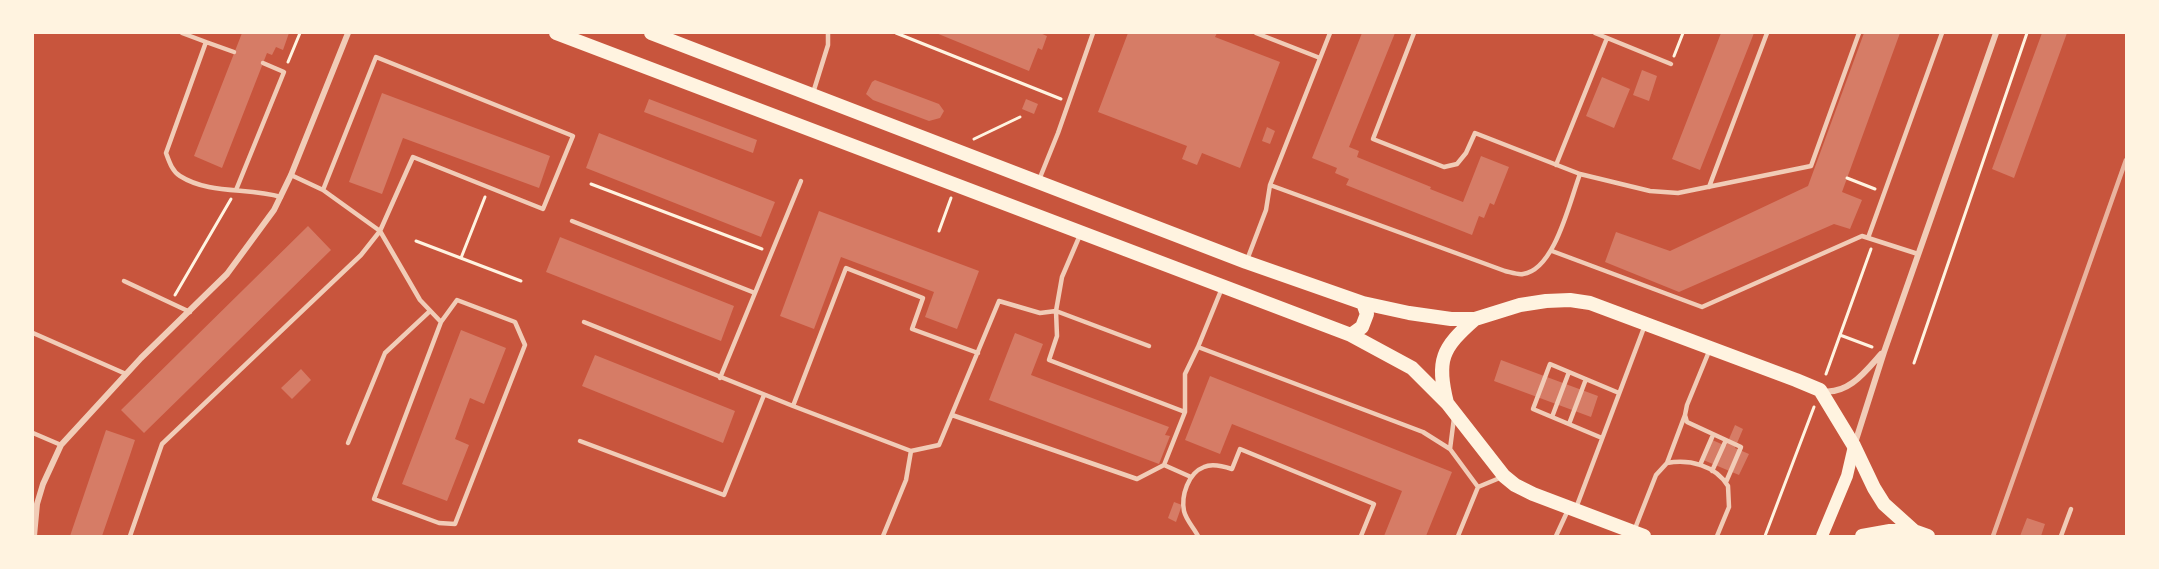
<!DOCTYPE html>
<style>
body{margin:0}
#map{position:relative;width:2159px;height:569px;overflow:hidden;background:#c8553d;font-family:Literata,serif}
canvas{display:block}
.frame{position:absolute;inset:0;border:34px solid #fff3e0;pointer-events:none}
</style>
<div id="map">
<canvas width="2159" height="569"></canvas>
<div class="frame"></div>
</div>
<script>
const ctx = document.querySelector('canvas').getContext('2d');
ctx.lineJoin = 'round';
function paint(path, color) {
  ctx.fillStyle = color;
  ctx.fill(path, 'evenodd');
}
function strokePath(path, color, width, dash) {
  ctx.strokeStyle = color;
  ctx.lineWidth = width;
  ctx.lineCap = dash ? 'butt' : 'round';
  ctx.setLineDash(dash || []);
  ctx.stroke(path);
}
paint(new Path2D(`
 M242 33H289L283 50 276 47 272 55 267 53 222 168 194 156Z
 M936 33H1040L1047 36 1042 50 1038 48 1029 71Z
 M1128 33H1217L1215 37 1280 62 1240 168 1202 153 1197 165 1182 159 1187 146 1098 112Z
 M1362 33H1395L1349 147 1359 151 1357 157 1431 187 1430 189 1463 202 1481 156 1509 167 1494 205 1490 203 1484 218 1479 216 1472 235 1346 185 1349 179 1335 173 1337 168 1312 158Z
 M1721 33H1754L1700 170 1672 159Z
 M1864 33H1900L1842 192 1862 200 1850 229 1834 224 1679 292 1605 262 1616 232 1670 251 1808 186Z
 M2042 33H2067L2014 178 1992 169Z
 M1642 70 1657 76 1649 101 1633 95Z
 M1602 77 1630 89 1614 128 1586 116Z
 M875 80 939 104 944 111 940 118 929 121 873 100 866 94 872 82Z
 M382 93 550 156 539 188 403 138 382 194 349 182Z
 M649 99 757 140 753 153 644 112Z
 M1026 99 1038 104 1034 114 1022 109Z
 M1267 127 1275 131 1270 144 1262 141Z
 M599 133 775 202 761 237 586 168Z
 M819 211 979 271 957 329 925 317 934 292 841 257 814 329 780 316Z
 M308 226 331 250 144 433 121 410Z
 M560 237 734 306 721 341 546 272Z
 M461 330 506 348 484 404 470 398 455 439 469 445 447 501 402 484Z
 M1015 333 1043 344 1031 375 1169 427 1165 435 1170 436 1159 464 989 400Z
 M595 355 735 411 723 443 582 386Z
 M1501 360 1598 396 1591 417 1494 381Z
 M301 369 311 380 292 399 281 388Z
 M1210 376 1452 472 1426 536H1384L1402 491 1232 424 1220 454 1185 440Z
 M1735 425 1743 429 1735 448 1749 454 1739 475 1701 459 1710 439 1726 446Z
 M106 430 135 440 129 458 102 536H70Z
 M1174 502 1182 505 1176 522 1168 518Z
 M2027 518 2045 524 2041 536H2020Z`), '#d67c66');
strokePath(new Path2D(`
 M896 33 1061 99
 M1674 56 1683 33
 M288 62 300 33
 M974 139 1020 117
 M1847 178 1875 189
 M591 184 762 249
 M939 231 951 198
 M416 241 521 281
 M461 258 485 197
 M175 295 231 199
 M1840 335 1872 347
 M1914 363 2027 33
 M1826 374 1871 249
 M1765 536 1814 407`), '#fff3e0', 3);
strokePath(new Path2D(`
 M182 33 206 42 166 153C169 161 172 171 180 176 210 195 248 187 281 197
 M1256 33 1320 58
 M1414 33 1373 139 1444 167 1457 164 1466 153 1475 133 1580 174 1650 191 1678 193 1811 166 1859 33
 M1595 33 1671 64
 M206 42 234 52
 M813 93 828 45V33
 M1556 165 1607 38
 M291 175 323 190 380 231 420 300 441 322 374 499 439 523 455 524 525 345 515 322 457 300 441 322
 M1039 180 1058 133 1093 33
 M1270 185 1505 271C1510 272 1518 275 1523 274 1555 270 1570 200 1580 174
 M1709 187 1767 33
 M236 190 284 72 263 63
 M572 221 755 293 720 378
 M1080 235 1062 277 1056 311 1057 336 1049 360 1185 412
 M1868 238 1942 33
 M1552 251 1702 307 1862 236 1918 254
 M1247 260 1266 210 1270 185 1330 33
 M124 281 190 312
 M755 293 801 181
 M584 322 793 406
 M33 333 126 374
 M1198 347 1222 288
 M1710 349 1687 405 1685 415 1687 422 1741 447 1726 482
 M952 415 1137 479 1164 465 1191 477
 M1552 417 1569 372
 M1569 424 1586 379
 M33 433 61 445
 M1602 438 1533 409 1550 364 1619 393
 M580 441 724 495 764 395
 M348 443 385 353 430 311
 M1450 449 1478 487 1502 477
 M911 451 939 445 999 301 1040 313 1056 311 1149 346
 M1667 463 1685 415
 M1164 465 1185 412V374L1198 347 1423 432 1450 449 1454 418
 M1700 465 1713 435
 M1712 471 1726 440
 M1576 508 1645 325
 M1634 531 1656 475 1667 463C1689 459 1715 465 1728 486L1729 507 1717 536
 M130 536 162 444 361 255 380 231 413 157 543 209 573 136 376 57 323 190
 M883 536 906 480 911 451 793 406 846 268 923 298 912 329 978 353
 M1198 536C1194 528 1186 520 1184 511 1181 496 1188 473 1204 467 1212 463 1223 466 1232 469L1240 449 1374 504 1361 536
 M1458 536 1478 487
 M1556 536 1568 510
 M2061 536 2071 509`), '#f1ccb7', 4.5);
strokePath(new Path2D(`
 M1822 391C1848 395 1865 372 1881 354
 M1855 443 1884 352 1996 33
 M34 536 37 504 43 484 61 445 141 358 227 274 274 210 291 175 348 33`), '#f1ccb7', 6);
strokePath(new Path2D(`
 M1822 536 1847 476 1854 446`), '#fff3e0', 12);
strokePath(new Path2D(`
 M556 33 1351 335 1412 368 1447 403 1504 476 1515 485 1533 494 1644 536
 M651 33 1246 262 1363 303 1409 313 1451 319H1475L1520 305 1546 301 1570 300 1590 303 1796 380 1820 390 1854 446 1874 488 1884 504 1914 531 1928 536
 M1351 335 1362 327 1367 314 1363 303
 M1447 403C1436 360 1442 348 1475 319
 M1862 536 1890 531H1914`), '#fff3e0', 14);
strokePath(new Path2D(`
 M1993 536 2126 160`), '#e9b49f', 4.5);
</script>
